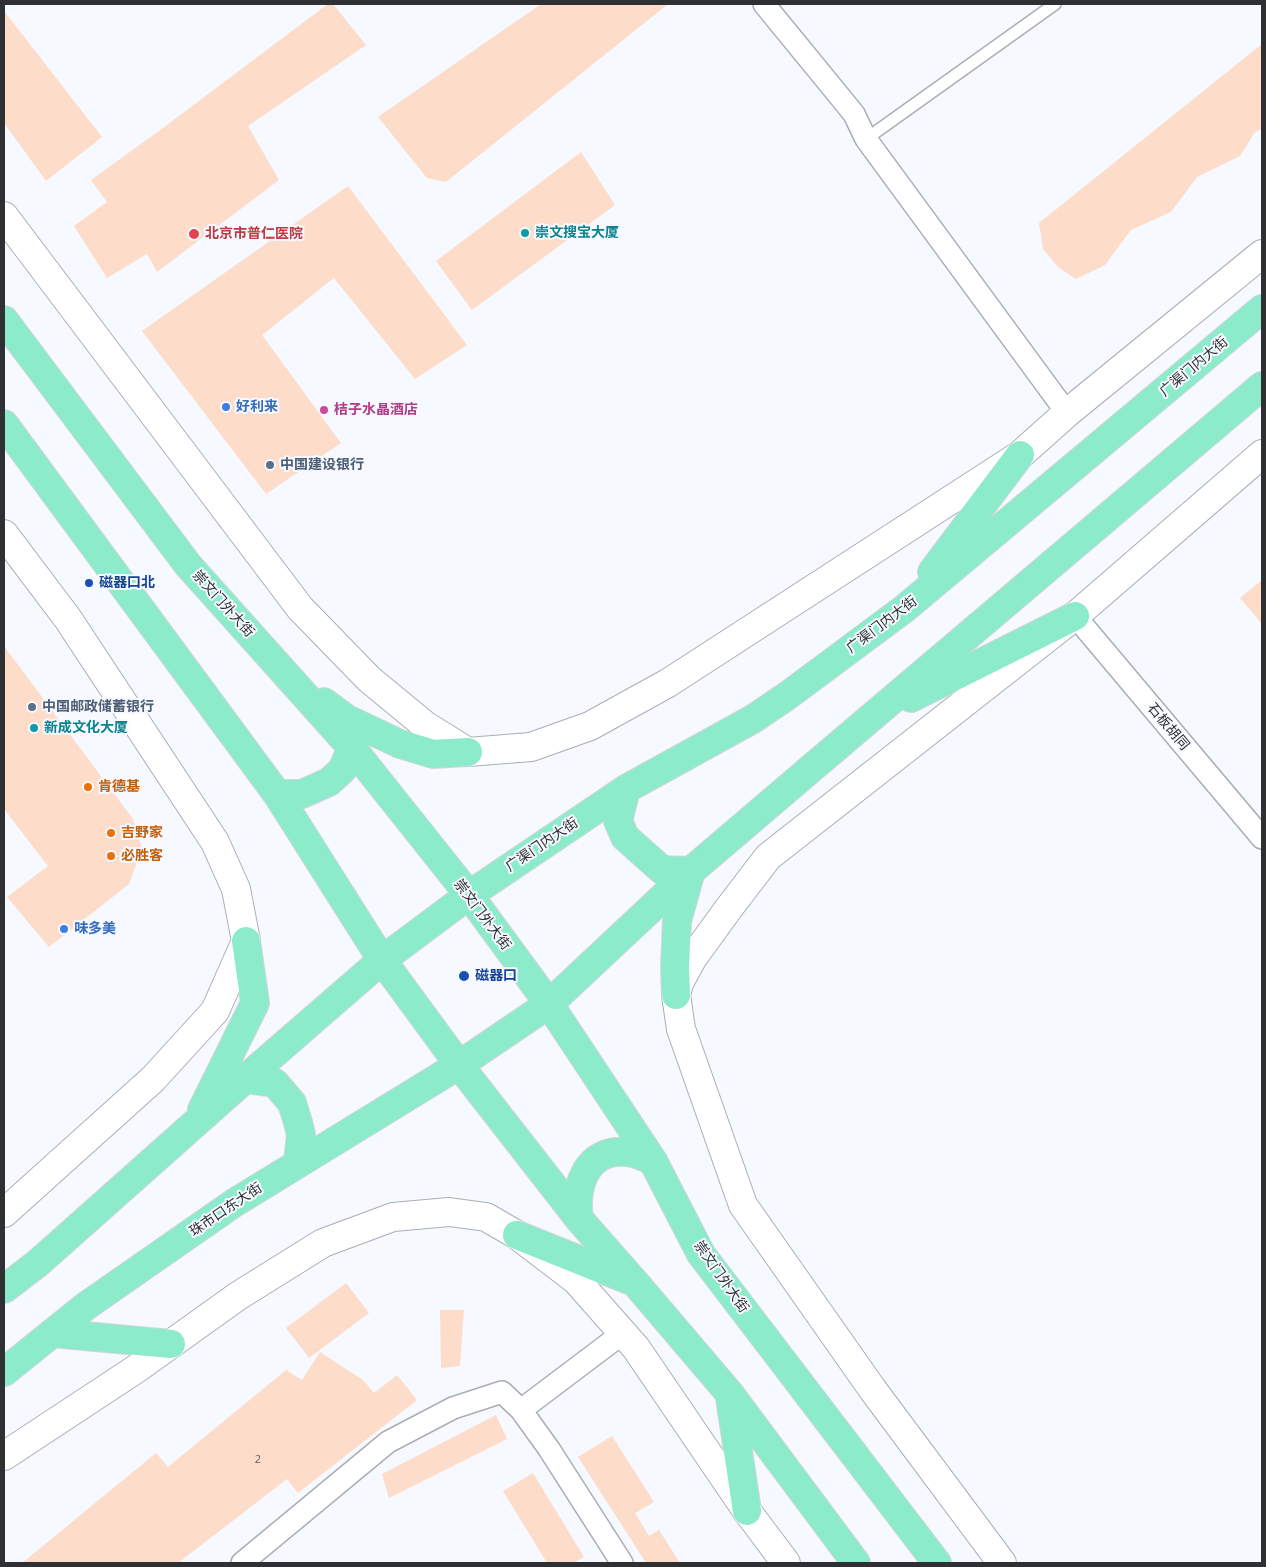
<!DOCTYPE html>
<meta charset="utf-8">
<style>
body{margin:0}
#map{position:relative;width:1266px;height:1567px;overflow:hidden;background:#f6f9ff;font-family:"Open Sans",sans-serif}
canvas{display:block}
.frame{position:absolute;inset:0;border:5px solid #2e3033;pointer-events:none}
</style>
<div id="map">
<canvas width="1266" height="1567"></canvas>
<div class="frame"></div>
</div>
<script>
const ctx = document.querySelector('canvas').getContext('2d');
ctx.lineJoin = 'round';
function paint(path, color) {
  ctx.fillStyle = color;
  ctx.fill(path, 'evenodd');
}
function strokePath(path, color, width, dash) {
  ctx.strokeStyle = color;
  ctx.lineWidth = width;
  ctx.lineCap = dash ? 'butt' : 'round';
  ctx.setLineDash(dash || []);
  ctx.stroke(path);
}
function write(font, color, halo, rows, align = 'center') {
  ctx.font = font + ' "Open Sans","Noto Sans SC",sans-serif';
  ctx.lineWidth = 4;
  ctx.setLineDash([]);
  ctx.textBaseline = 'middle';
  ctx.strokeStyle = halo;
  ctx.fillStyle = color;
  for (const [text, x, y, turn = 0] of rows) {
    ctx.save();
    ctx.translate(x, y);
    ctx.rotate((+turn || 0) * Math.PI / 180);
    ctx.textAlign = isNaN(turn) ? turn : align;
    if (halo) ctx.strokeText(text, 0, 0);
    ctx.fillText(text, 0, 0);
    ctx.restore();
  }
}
paint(new Path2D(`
 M328 4H333L366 45 248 126 279 180 157 272 147 254 107 278 74 226 107 202 91 180 163 128Z
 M541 4H668L446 182 427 178 378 117Z
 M4 11 102 137 46 181 4 123Z
 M1262 44V129L1255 132 1240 156 1197 177 1171 212 1131 230 1105 265 1076 279 1058 267 1043 249 1039 223Z
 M581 152 615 205 472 310 436 261Z
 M348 186 467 345 415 379 334 278 262 335 341 443 266 494 142 331Z
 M1262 580V624L1240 598Z
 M4 646 133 819 142 848 129 884 49 947 7 897 48 866 4 809Z
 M346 1283 369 1313 309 1358 286 1328Z
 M440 1310H464L460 1366 441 1368Z
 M320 1352 363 1380 374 1393 397 1375 417 1400 298 1493 287 1479 178 1563H22L156 1453 168 1467 286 1370 302 1380Z
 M496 1415 507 1439 389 1498 382 1474Z
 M612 1436 654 1502 635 1513 649 1536 659 1530 680 1563H646L578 1457Z
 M533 1473 584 1557 573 1563H547L503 1491Z`), '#fddcc9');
const service = new Path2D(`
 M866 139 1055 4`);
const minor = new Path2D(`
 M764 4 854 114 866 139 1067 413
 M1075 616 1262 838
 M242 1563 388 1442 453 1408 502 1392 521 1410
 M622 1563 549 1449 521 1410 623 1333`);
const tertiary = new Path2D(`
 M4 216 300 608 369 679 426 726 468 752 531 747 590 726 668 683 1020 455 1067 413 1262 254
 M4 534 68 619 215 842 236 889 246 941 215 1011 153 1079 4 1213
 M4 1456 136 1369 238 1296 323 1243 393 1217 449 1212 486 1217 517 1235 576 1280 636 1348 747 1511 786 1563
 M1002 1563 873 1390 743 1205 681 1029 676 995 679 983 692 959 729 908 768 857 1075 616 1262 454`);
const primary = new Path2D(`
 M4 320 188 565 352 748 469 895 549 1004 653 1161 701 1254 937 1563
 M4 424 277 794 382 960 459 1065 579 1219 638 1286 730 1394 856 1563
 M932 572 1020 455
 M911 698 1075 616
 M324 702 347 719 400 744 433 754 468 752
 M626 789 618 821 625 837 662 870 691 871 677 921 675 967 676 995
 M277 794H302L329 782 342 770 352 748
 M245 1079 275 1083 292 1103 297 1119 301 1134 298 1162
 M202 1110 255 1003 246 941
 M579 1219C574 1185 587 1148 627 1152 636 1153 645 1157 653 1161
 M517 1235 629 1280
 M4 1289 38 1263 245 1079 382 960 469 895 626 789 753 719 787 696 904 609 1262 309
 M52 1333 171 1344
 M4 1372 86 1306 234 1203 459 1065 549 1004 691 871 814 766 1262 386
 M730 1398 747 1511`);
strokePath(service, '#a9aeb6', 14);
strokePath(minor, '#a9aeb6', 24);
strokePath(tertiary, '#a9aeb6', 30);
strokePath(primary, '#d5d6d6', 30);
strokePath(service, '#fff', 11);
strokePath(minor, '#fff', 21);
strokePath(tertiary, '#fff', 28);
strokePath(primary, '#8bebca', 28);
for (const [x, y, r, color] of [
 [525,233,5,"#0f9aa8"],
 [194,234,6,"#e0444e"],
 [226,407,5,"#3f7fe0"],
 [324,410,5,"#d1479c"],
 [270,465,5,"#5c6f8a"],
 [89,583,5,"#1a4fb4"],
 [32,707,5,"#5c6f8a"],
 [34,728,5,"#0f9aa8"],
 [88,787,5,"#e8710a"],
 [111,833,5,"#e8710a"],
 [111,856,5,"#e8710a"],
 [64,929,5,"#3f7fe0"],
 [464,976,6,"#1a4fb4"]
]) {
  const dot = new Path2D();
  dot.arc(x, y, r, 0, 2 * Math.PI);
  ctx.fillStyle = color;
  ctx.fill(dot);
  strokePath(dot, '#f6f9ff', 2);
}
write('11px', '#625b58', null, [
 ["2",258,1460]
]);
write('bold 14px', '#0d838f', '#f6f9ff', [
 ["崇文搜宝大厦",535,233],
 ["新成文化大厦",44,728]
], 'left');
write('bold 14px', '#be3a42', '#f6f9ff', [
 ["北京市普仁医院",205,234]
], 'left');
write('14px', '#2e3033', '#f6f9ff', [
 ["广渠门内大街",1194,367,-40],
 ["崇文门外大街",223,604,48],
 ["广渠门内大街",882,625,-37],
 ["石板胡同",1168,727,50],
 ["广渠门内大街",542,845,-34],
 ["崇文门外大街",482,915,53],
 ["珠市口东大街",226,1210,-34],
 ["崇文门外大街",721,1277,55]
]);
write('bold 14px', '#366cbe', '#f6f9ff', [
 ["好利来",236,407],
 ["味多美",74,929]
], 'left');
write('bold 14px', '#b23c85', '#f6f9ff', [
 ["桔子水晶酒店",334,410]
], 'left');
write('bold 14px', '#4e5e75', '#f6f9ff', [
 ["中国建设银行",280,465],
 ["中国邮政储蓄银行",42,707]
], 'left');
write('bold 14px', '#164399', '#f6f9ff', [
 ["磁器口北",99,583],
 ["磁器口",475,976]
], 'left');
write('bold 14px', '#c56008', '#f6f9ff', [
 ["肯德基",98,787],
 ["吉野家",121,833],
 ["必胜客",121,856]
], 'left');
</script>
